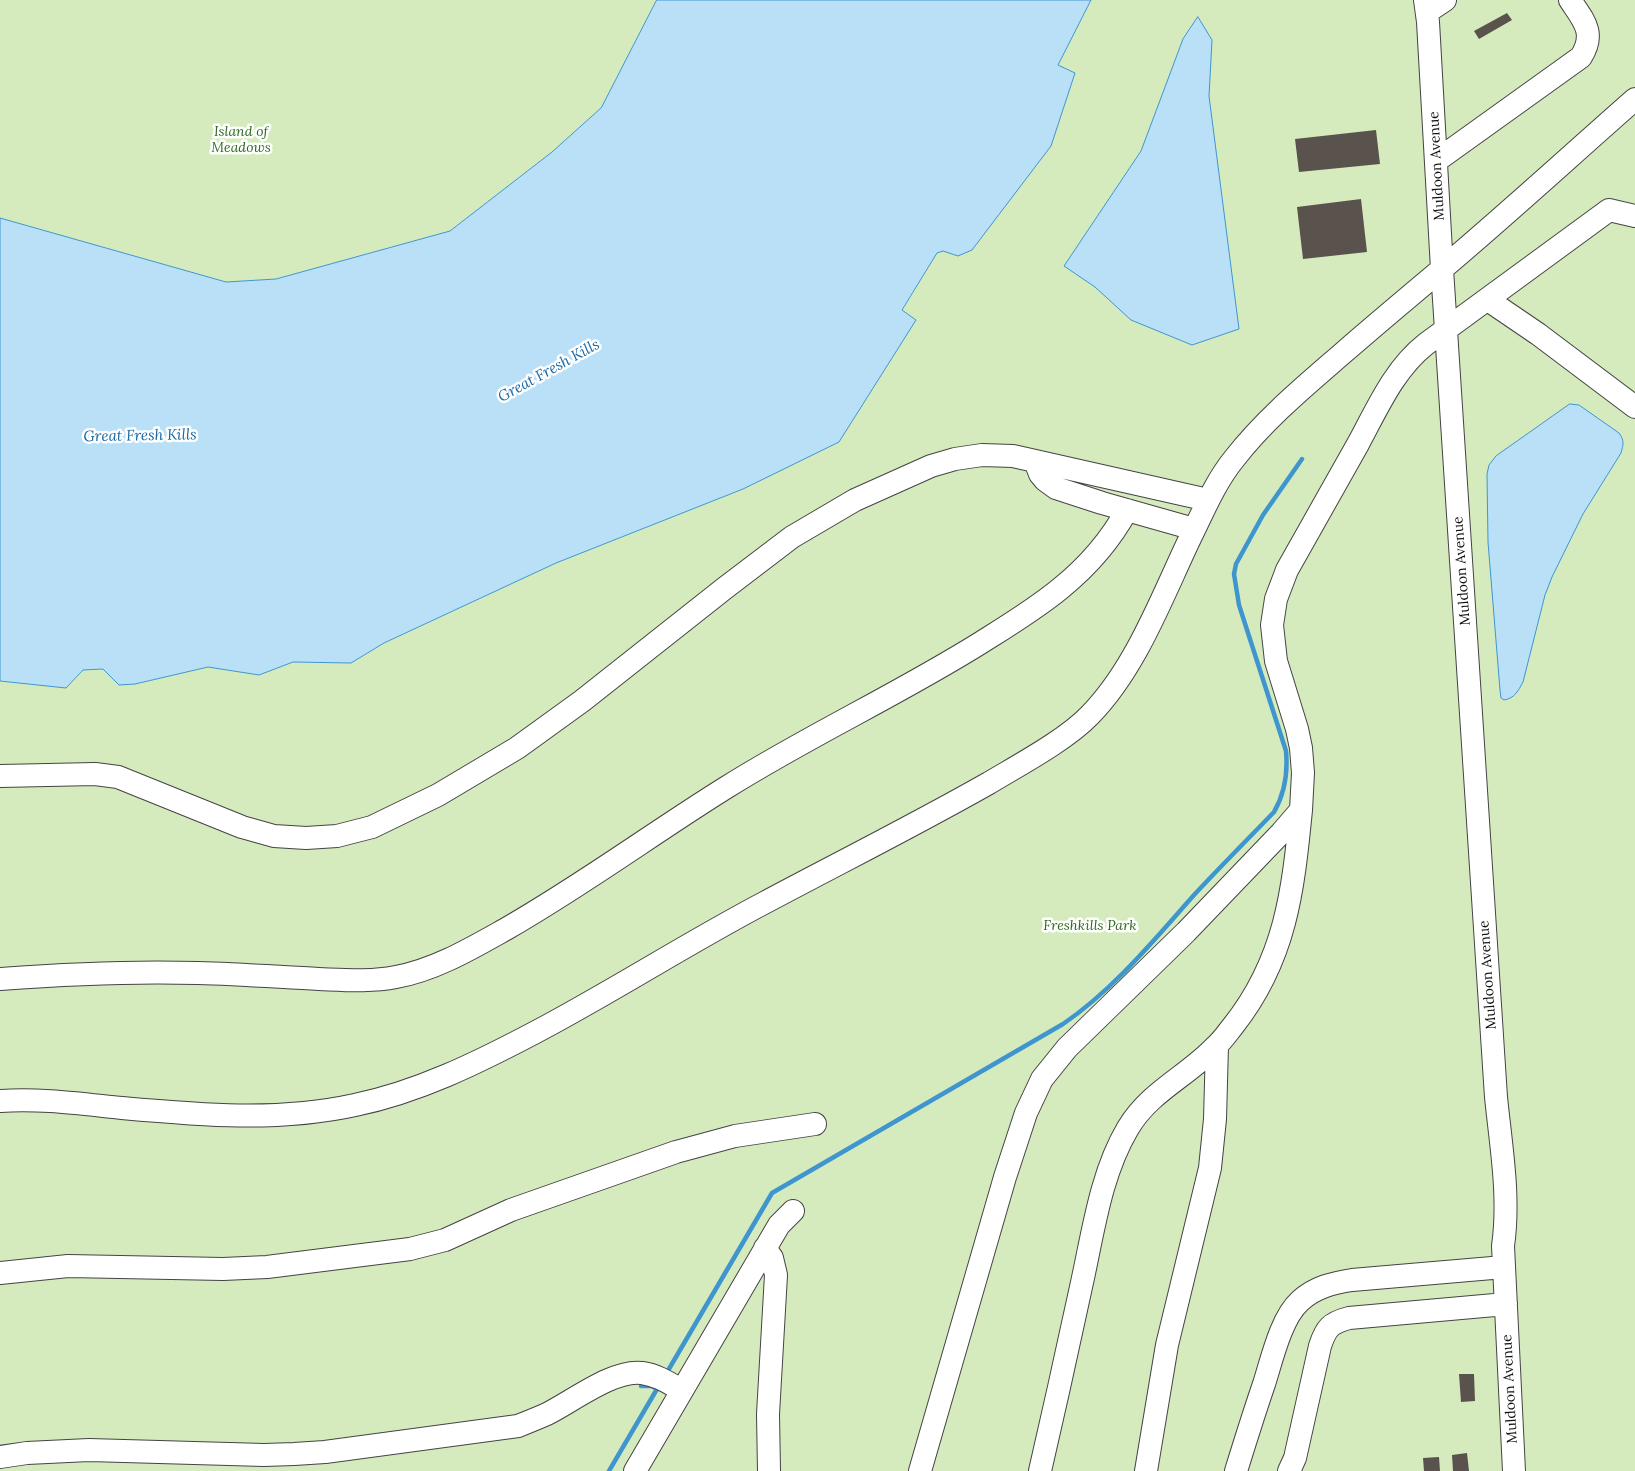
<!DOCTYPE html>
<style>
body{margin:0}
canvas{display:block;background:#fffdf5}
</style>
<canvas width="1635" height="1471"></canvas>
<script>
const ctx = document.querySelector('canvas').getContext('2d');
ctx.lineJoin = 'round';
function paint(path, color) {
  ctx.fillStyle = color;
  ctx.fill(path, 'evenodd');
}
function strokePath(path, color, width, dash) {
  ctx.strokeStyle = color;
  ctx.lineWidth = width;
  ctx.lineCap = dash ? 'butt' : 'round';
  ctx.setLineDash(dash || []);
  ctx.stroke(path);
}
function write(font, color, halo, rows, align = 'center') {
  ctx.font = font + ' Lora,serif';
  ctx.lineWidth = 5;
  ctx.setLineDash([]);
  ctx.textBaseline = 'middle';
  ctx.strokeStyle = halo;
  ctx.fillStyle = color;
  for (const [text, x, y, turn = 0] of rows) {
    ctx.save();
    ctx.translate(x, y);
    ctx.rotate((+turn || 0) * Math.PI / 180);
    ctx.textAlign = isNaN(turn) ? turn : align;
    if (halo) ctx.strokeText(text, 0, 0);
    ctx.fillText(text, 0, 0);
    ctx.restore();
  }
}
paint(new Path2D(`
 M0 0H657L601 108 552 152 450 231 276 279 226 282 0 218Z
 M1091 0H1635V1471H0V681L66 688 83 670 103 669 135 684 208 667 259 675 293 662 351 663 384 643 556 563 743 489 915 319 902 310 937 253 943 251 958 256Z`), '#d5ebbd');
const water = new Path2D(`
 M657 0H1091L1058 65 1075 73 1051 146 972 250 958 256 943 251 937 253 902 310 916 320 839 442 743 489 556 563 384 643 351 663 293 662 259 675 208 667 135 684 119 685 103 669 83 670 66 688 0 681V218L226 282 276 279 450 231 552 152 601 108Z
 M1198 17 1212 40 1209 96 1239 329 1192 345 1131 320 1095 287 1064 266 1141 151 1183 39Z
 M1570 404 1579 405 1619 433C1625 441 1623 445 1621 453L1583 514 1552 577 1545 595 1523 682C1518 691 1515 698 1504 700L1501 698 1500 690 1488 542 1487 474 1489 465 1496 456Z`);
paint(water, '#b9e0f7');
strokePath(water, '#3f96cf', 1);
strokePath(new Path2D(`
 M666 1374 772 1193 1063 1024C1114 989 1153 941 1194 895 1220 867 1247 840 1274 812 1285 793 1288 773 1286 751L1239 605 1234 574 1236 564 1263 515 1302 459
 M609 1471 657 1389 652 1386H641`), '#3f96cf', 4.5);
paint(new Path2D(`
 M1507 13 1512 20 1479 39 1474 31Z
 M1376 130 1380 164 1299 172 1295 139Z
 M1361 199 1367 252 1303 259 1297 207Z
 M1459 1374H1474L1475 1401 1461 1402Z
 M1467 1453 1469 1471H1453L1452 1455Z
 M1439 1457 1440 1471H1424L1423 1458Z`), '#5a524d');
const minor = new Path2D(`
 M1425 0 1428 22 1442 269 1496 1097C1501 1147 1510 1196 1503 1246L1514 1471
 M1427 12 1445 0
 M1436 161 1581 57C1596 33 1584 21 1570 0
 M1488 300 1538 334 1635 407
 M1035 461 1040 474 1045 480 1056 488 1102 503 1194 529
 M0 776 95 774 118 777 242 827 274 836 306 838 337 836 372 827 438 795 517 748 582 701 725 588 792 537 855 500 931 466 955 459 982 455 1013 456 1208 500
 M0 979C66 974 132 971 198 973 238 974 279 977 319 979 345 980 371 982 396 977 435 970 472 948 506 929 583 885 653 833 727 787 810 735 899 694 982 642 1009 625 1037 608 1061 588 1088 566 1110 541 1127 510
 M0 1101C40 1098 82 1104 122 1108 200 1115 278 1122 355 1105 418 1092 477 1063 534 1033 612 992 686 944 764 903 839 863 915 825 989 783 1019 765 1066 740 1090 715 1138 666 1164 591 1194 530 1206 505 1217 480 1234 459 1265 419 1305 386 1343 353 1374 326 1405 300 1436 274 1504 217 1569 157 1635 99
 M765 1248 772 1258 776 1275 768 1414 769 1471
 M0 1273 68 1266 223 1269 267 1267 410 1249 445 1240 511 1210 676 1152 735 1136 815 1124
 M0 1457 27 1453 89 1450 264 1455 294 1454 325 1452 518 1426C528 1422 538 1418 547 1414 573 1401 614 1369 642 1373 657 1375 669 1383 681 1390
 M635 1471 779 1225 793 1211
 M920 1471 1005 1177 1026 1113 1042 1079 1067 1048 1186 932 1282 832 1301 810 1303 773 1301 748 1297 729 1276 661 1272 625 1276 599 1287 570C1311 528 1334 486 1358 444 1377 409 1394 369 1426 344L1609 210 1635 216
 M1040 1471C1054 1410 1068 1348 1081 1287 1093 1234 1100 1175 1128 1128 1150 1091 1188 1076 1216 1046 1223 1040 1228 1032 1233 1026 1286 959 1293 891 1301 810
 M1146 1471 1167 1345 1210 1168 1215 1119 1217 1046
 M1236 1471C1245 1442 1254 1413 1264 1384 1272 1359 1281 1318 1300 1301 1315 1287 1333 1283 1352 1280L1504 1267
 M1289 1471 1295 1458 1320 1346C1326 1328 1330 1323 1349 1318L1506 1304`);
strokePath(minor, '#444', 24);
strokePath(minor, '#fff', 22);
write('italic 14px', '#2f6b1f', '#fff', [
 ["Island of",241,132],
 ["Meadows",241,148],
 ["Freshkills Park",1090,926]
]);
write('14px', '#111', '#fff', [
 ["Muldoon Avenue",1437,166,-93],
 ["Muldoon Avenue",1462,571,-94],
 ["Muldoon Avenue",1488,975,-94],
 ["Muldoon Avenue",1510,1389,-93]
]);
write('italic 15px', '#1768a6', '#fff', [
 ["Great Fresh Kills",549,371,-29],
 ["Great Fresh Kills",140,436,-1]
]);
</script>
